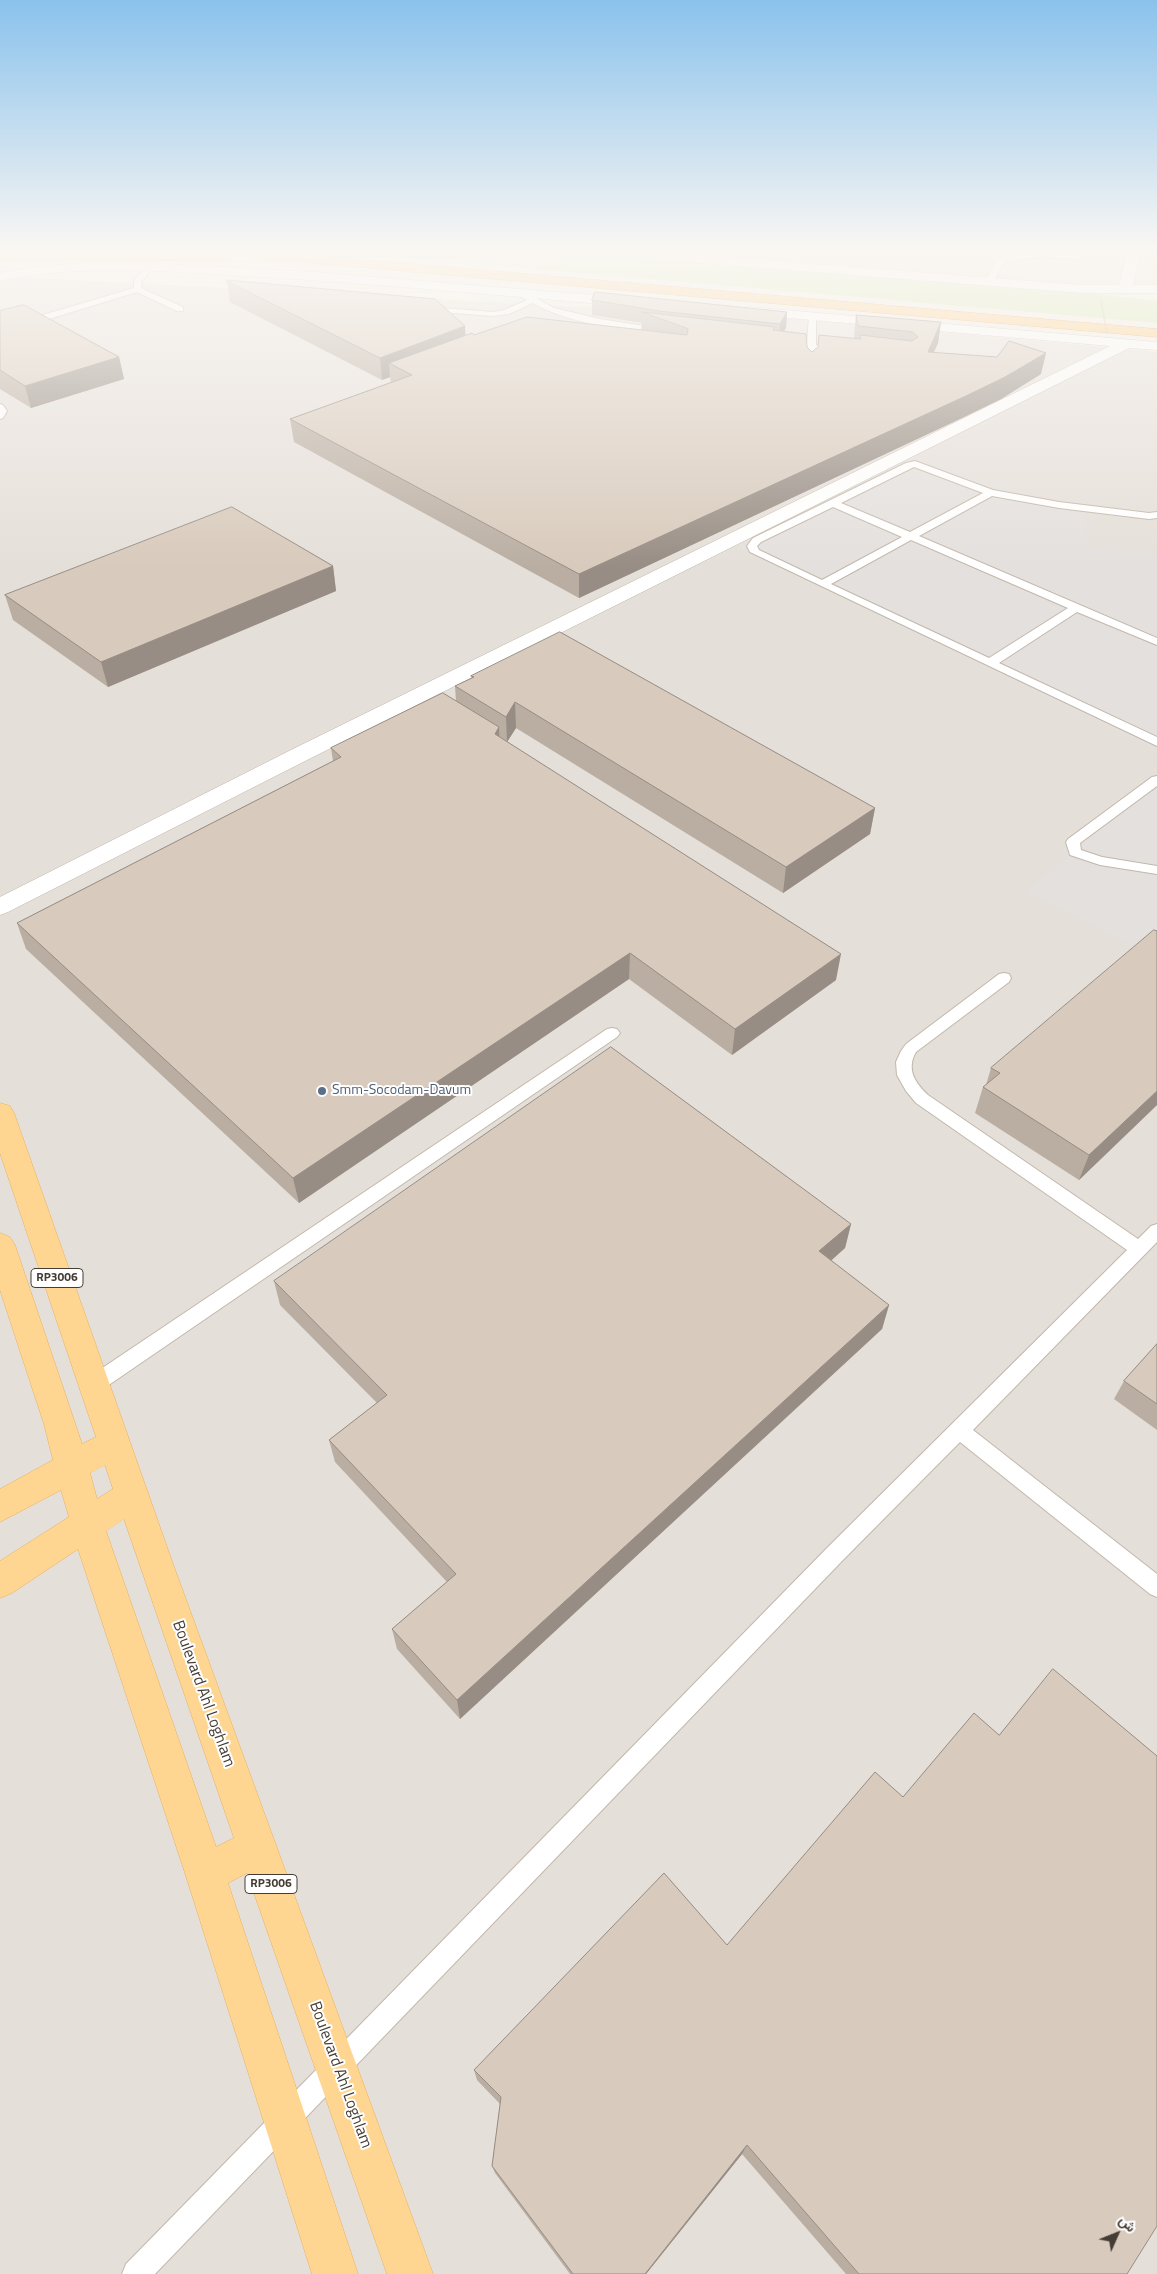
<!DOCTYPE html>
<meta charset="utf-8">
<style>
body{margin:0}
#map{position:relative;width:1157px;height:2274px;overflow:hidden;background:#f3ede4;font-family:"Titillium Web",Vazirmatn,sans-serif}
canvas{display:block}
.north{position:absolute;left:1092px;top:2209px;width:50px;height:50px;-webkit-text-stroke:4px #fff;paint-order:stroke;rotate:46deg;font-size:14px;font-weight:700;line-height:20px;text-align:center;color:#453d34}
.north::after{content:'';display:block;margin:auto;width:18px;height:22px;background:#453d34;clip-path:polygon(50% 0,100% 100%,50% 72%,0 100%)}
</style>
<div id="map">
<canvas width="1157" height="2274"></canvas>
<div class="north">ش</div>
</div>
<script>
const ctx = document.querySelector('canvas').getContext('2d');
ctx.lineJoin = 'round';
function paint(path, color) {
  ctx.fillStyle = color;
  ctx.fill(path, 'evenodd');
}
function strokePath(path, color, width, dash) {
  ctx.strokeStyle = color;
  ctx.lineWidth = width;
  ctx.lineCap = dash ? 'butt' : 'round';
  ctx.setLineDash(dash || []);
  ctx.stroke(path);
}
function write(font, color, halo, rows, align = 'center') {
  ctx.font = font + ' "Titillium Web",sans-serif';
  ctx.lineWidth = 4;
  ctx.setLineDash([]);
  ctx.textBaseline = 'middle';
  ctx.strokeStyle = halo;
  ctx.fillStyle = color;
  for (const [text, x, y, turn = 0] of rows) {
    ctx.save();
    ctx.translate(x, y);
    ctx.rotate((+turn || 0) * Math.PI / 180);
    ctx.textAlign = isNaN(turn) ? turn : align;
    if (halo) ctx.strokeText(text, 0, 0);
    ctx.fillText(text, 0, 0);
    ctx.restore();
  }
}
paint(new Path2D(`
 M637 250H1157V294L1122 295Z`), '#e7dfd2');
paint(new Path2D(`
 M0 276 803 319 1157 352V2274H0Z`), '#e5dfd9');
paint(new Path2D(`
 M764 250H857L855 258Z`), '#ede1ce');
paint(new Path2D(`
 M315 250H585L1052 288 1157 301V323Z`), '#d3e9ab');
paint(new Path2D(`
 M917 460 1084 514 1088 547 1157 554V750L738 547Z
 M1157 783V958L1027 891Z`), '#e3e0dd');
const service = new Path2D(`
 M1045 253 1079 255 1083 257 1079 259 1045 257 1007 260 1004 262 992 284 985 282 998 258 1006 256Z
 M147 266 154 268 142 281 141 287 145 290 183 307V311H177L137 292 36 323 0 321V317H36L134 288V280Z
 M518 291H524L554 308 600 319 663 329 667 332 663 335C620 328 571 325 533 303L509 314 493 316 428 311 424 309 428 307 493 312 504 310 527 300 518 295Z
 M809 315 816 317V345L840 347 843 348V352L815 350V357L811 360 807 357V350L782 347V343L785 342 807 344Z
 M0 404 3 405 7 411 3 418 0 419Z
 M915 461 993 490 1059 502 1149 513 1157 512V518L1149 519 1059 508 992 496 919 536 1157 638V645L1077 612 999 663 1157 737V746L750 552 747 546 753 538 906 463ZM914 467 983 493 910 532 841 503ZM833 507 902 537 822 580 759 550 757 546 761 542ZM911 540 1068 608 989 658 831 584Z
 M1157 776V786L1080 843 1081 850 1102 857 1157 866V874L1100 865 1070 855 1066 842 1068 839 1152 777Z
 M1004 973 1009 974 1011 978 1009 982 916 1052C906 1069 915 1083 928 1095L1138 1239 1151 1226 1157 1224V1242L973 1430 1157 1574V1597L1150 1594 960 1442 842 1561 155 2274H122L126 2264 828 1547 1127 1250 916 1103 906 1091 897 1075 896 1062 901 1051 906 1044 999 974Z
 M612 1028 617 1029 620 1033 617 1037 100 1391 93 1393 86 1391 84 1385 86 1379 607 1029Z`);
const minor = new Path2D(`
 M1128 250H1141L1132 289 1125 293 1118 289Z
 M131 262 315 272 629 298 636 302 629 306C501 296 373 283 245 276 163 271 81 264 0 281V273C44 264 86 262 131 262Z
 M749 307 1157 342V350L1129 348 309 759 8 912 0 915V897L293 749 1110 346 744 314 742 311Z`);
const tertiary = new Path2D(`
 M578 250H636L1081 285H1157V293H1081L584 254Z`);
const primary = new Path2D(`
 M0 1103 10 1106 14 1113 173 1564 433 2274H387L247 1873 228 1883 358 2274H312L185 1873 78 1549 12 1593 0 1598V1561L69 1517 61 1490 0 1522V1489L53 1460 44 1424 0 1290V1233L10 1237 15 1245 82 1444 96 1437 0 1153ZM105 1465 113 1489 97 1499 90 1473ZM124 1519 234 1838 216 1847 106 1531Z`);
const trunk = new Path2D(`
 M201 250H253L1157 329V337L232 256 231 260 226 261 0 259V251L203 253Z`);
strokePath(service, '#c2b7aa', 2);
strokePath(minor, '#c2b7aa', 1);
strokePath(tertiary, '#c2b7aa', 1);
strokePath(primary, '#e8b15e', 1);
strokePath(trunk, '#e3902f', 1);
paint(service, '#fff');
paint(minor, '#fff');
paint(tertiary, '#fff');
paint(primary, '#ffd691');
paint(trunk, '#ffca7a');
strokePath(new Path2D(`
 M1101 300 1107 334`), '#c1ae97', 2, [1, 1]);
paint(new Path2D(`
 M227 281 465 326V335L641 330 642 323 592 315V300L787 312 786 328 783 331 812 352 818 348 819 335 854 339V336L856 315 941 322 938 343 934 352 1041 374 1001 399 964 417 579 598 294 442 290 419 391 382 390 377 382 380 230 302Z
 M0 311 119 357 124 379 31 408 0 389Z
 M333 566 336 591 108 687 13 620 5 595Z
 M471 676 875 808 870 834 783 893 516 728 507 742 836 980 732 1055 629 979 299 1203 26 949 17 923 333 761 331 748 456 701 455 686 472 678Z
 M991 1068 1157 1105 1079 1180 975 1113 983 1087 986 1085Z
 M851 1224 845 1248 831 1261 889 1305 882 1329 460 1719 397 1649 392 1629 447 1582 335 1462 329 1440 377 1403 280 1305 274 1281Z
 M1157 1344V1430L1114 1399 1124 1381Z
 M727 1945 1127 2274H846L742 2154 646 2274H570L495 2173 492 2166 500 2104 477 2080 474 2070Z`), '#baaea2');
paint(new Path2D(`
 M787 312 786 328 779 339 780 324Z
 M941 322 938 343 924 373 928 352Z
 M465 326 466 348 389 363 390 377 382 380 380 358Z
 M1046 353 1041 374 1001 399 964 417 579 598V574Z
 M119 357 124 379 31 408 25 386Z
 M333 566 336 591 108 687 101 662Z
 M515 702 516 728 507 742 506 717Z
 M499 727 500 753 495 734Z
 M875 808 870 834 783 893 786 867Z
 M630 953 629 979 299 1203 293 1178Z
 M841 954 836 980 732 1055 735 1029Z
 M1157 1091V1105L1079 1180 1089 1155Z
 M851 1224 845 1248 813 1276 819 1251Z
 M889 1305 882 1329 460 1719 457 1700Z
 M747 2145 742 2154 646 2274H645Z`), '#978d84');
const building = new Path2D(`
 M227 280 435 299 465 326 380 358 227 281Z
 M595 292 787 312 780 324 659 311 592 300Z
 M24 305 119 357 25 386 0 370V311Z
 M642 312 775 327 773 330 806 334 807 347 812 352 818 347 819 335 861 339 860 335 912 341 918 337 913 332 858 326 856 315 941 322 928 352 997 357 1009 341 1046 353 1005 377 968 395 579 574 290 419 412 375 389 363 472 333 474 335 527 317 687 335 688 329Z
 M232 507 333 566 101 662 5 595Z
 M560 632 875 808 786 867 515 702 506 717 455 686 474 677 471 676Z
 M443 693 499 727 495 734 841 954 735 1029 630 953 293 1178 17 923 341 757 331 748Z
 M1154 930 1157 931V1091L1089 1155 983 1087 1000 1073 991 1068Z
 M611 1047 851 1224 819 1251 889 1305 457 1700 392 1629 456 1574 329 1440 387 1395 274 1281Z
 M1157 1344V1404L1124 1381Z
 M1053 1669 1157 1756V2226L1127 2274H859L747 2145 645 2274H573L492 2166 501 2097 474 2070 664 1873 727 1945 875 1772 903 1797 974 1713 999 1735Z`);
paint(building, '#d8cabc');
strokePath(building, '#978d84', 1);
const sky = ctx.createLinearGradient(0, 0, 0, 568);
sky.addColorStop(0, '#8ac2ec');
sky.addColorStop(0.44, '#faf7f3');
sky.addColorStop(1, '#faf7f300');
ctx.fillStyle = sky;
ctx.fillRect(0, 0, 1157, 568);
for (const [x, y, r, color] of [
 [322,1091,5,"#5c6f8a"]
]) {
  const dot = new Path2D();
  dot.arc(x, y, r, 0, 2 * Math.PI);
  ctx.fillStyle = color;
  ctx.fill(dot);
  strokePath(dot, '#fff', 2);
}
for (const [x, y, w] of [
 [57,1278,52],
 [271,1884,52]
]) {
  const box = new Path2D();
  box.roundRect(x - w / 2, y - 9.5, w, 19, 4);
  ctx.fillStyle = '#fff';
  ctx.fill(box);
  strokePath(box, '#453d34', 1);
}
write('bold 12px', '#453d34', null, [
 ["RP3006",57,1278],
 ["RP3006",271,1884]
]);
write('14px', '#4e5e75', '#fff', [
 ["Smm-Socodam-Davum",332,1091]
], 'left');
write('16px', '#453d34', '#fff', [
 ["Boulevard Ahl Loghlam",203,1694,70],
 ["Boulevard Ahl Loghlam",340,2075,70]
]);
</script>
